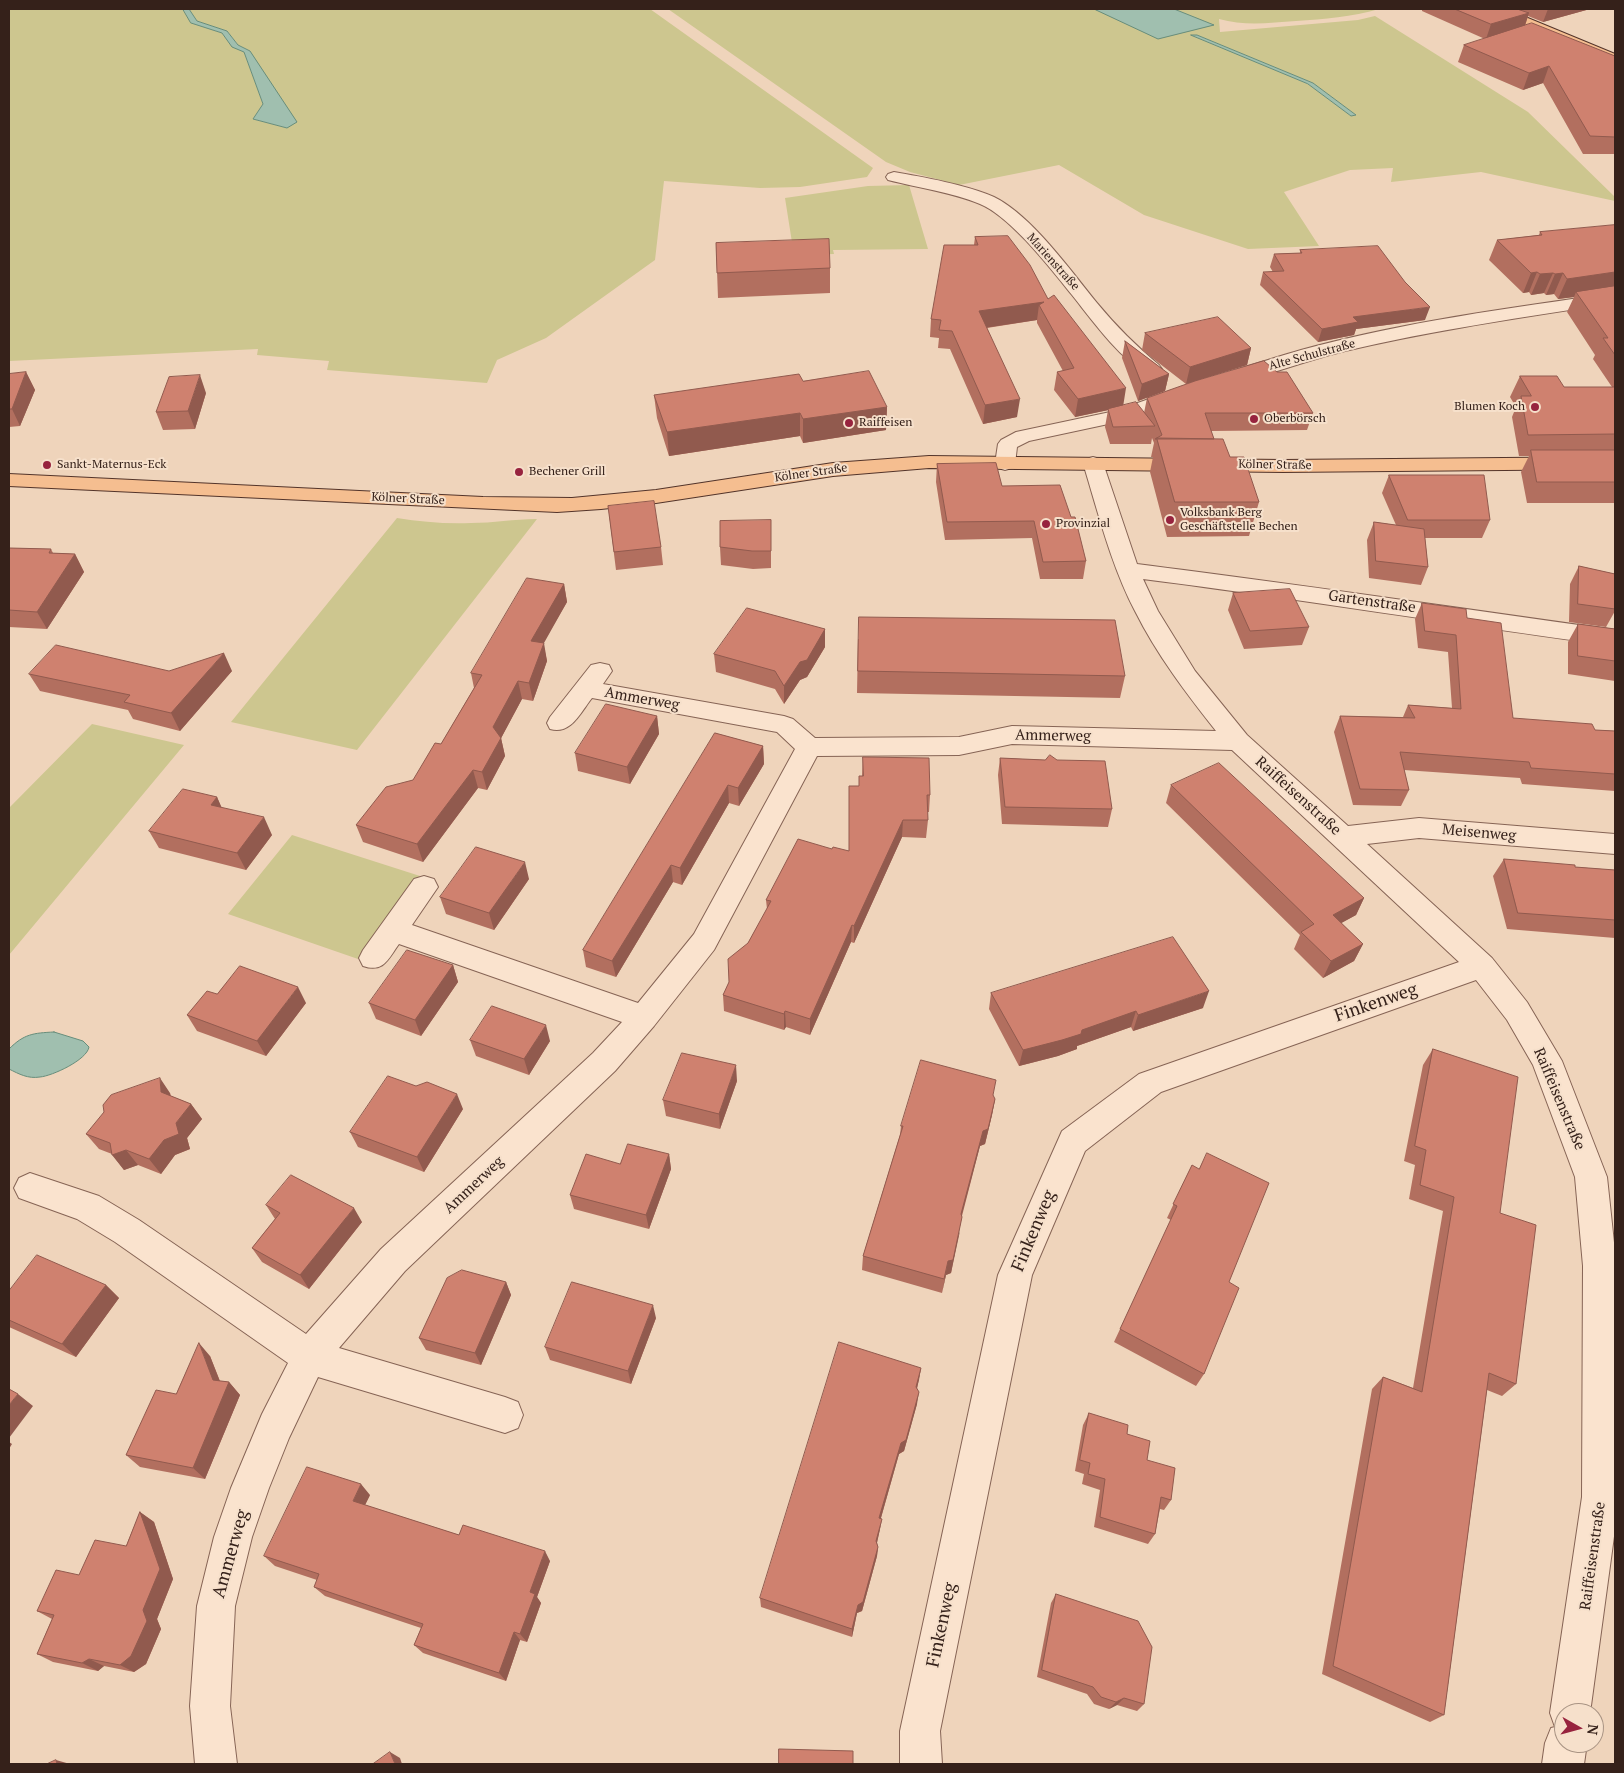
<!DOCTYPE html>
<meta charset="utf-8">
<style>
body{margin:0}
#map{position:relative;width:1624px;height:1773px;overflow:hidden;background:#efd4bb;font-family:"PT Serif",serif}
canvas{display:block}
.frame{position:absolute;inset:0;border:10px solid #35211a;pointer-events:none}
.north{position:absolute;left:1554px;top:1703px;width:50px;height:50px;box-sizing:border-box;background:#f6e0cb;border:1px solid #a99484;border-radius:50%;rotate:97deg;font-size:14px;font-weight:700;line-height:20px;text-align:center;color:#35211a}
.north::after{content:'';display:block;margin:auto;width:18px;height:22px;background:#97233e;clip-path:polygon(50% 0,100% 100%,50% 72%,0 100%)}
</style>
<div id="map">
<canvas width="1624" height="1773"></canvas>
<div class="frame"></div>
<div class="north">N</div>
</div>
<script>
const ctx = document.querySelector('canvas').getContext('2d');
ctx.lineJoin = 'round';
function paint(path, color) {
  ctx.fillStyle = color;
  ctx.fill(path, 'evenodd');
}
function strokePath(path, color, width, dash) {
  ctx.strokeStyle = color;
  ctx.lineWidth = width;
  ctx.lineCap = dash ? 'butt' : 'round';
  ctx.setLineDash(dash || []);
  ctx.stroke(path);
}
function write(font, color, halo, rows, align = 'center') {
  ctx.font = font + ' "PT Serif",serif';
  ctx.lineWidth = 4;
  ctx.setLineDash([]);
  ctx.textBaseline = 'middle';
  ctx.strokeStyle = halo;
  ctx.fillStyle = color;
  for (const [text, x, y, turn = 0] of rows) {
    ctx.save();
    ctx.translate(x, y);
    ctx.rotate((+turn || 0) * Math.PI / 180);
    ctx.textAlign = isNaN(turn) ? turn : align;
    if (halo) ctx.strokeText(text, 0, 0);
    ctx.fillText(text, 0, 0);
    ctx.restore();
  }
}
paint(new Path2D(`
 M9 9H183L192 23 222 33 232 46 244 52 263 104 253 119 287 128 250 51 238 45 227 31 197 21 189 9H650L873 168 867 177 800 187 760 188 664 181 655 260 546 338 497 360 487 383 327 370 329 361 257 355 258 349 9 361Z
 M668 9H1099H1097L1213 25 1174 9H1379C1352 17 1324 19 1296 21 1269 23 1244 26 1219 19L1220 32 1358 20 1375 16 1528 112 1615 197V201L1481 172 1391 182 1393 168 1350 170 1284 192 1319 246 1248 249 1144 215 1059 165 959 185 910 172 886 162ZM1192 35H1197L1313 83 1356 115 1351 116 1308 84Z
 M909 185 928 249 833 250 834 254 794 255 785 198 868 186Z
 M397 518C421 522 446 524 471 523 493 523 514 519 537 519L357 750 231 722Z
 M92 724 184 745 9 955V808Z
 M292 835 420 876 358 959 228 914Z`), '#cdc68f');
const water = new Path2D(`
 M183 9H189L197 21 227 31 238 45 250 51 297 122 287 128 253 119 263 104 244 52 232 47 222 33 191 23Z
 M1099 9H1174L1214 25 1158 39 1096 10Z
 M1191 35H1197L1313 83 1356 115 1351 116 1308 84Z
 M54 1032 83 1041 89 1047C87 1060 52 1076 40 1077 28 1079 19 1074 9 1069V1049C24 1034 33 1033 54 1032Z`);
paint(water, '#a0bfaf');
strokePath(water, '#678d7b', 1);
const minor = new Path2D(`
 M894 172C923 177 968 185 994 197 1031 215 1071 271 1097 303 1116 326 1136 346 1159 365L1162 369 1159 373C1154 374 1149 375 1144 372 1117 355 1092 320 1072 295 1051 269 1010 216 980 204 951 192 919 188 888 180L886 177 888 174Z
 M1615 293V303C1525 317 1434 330 1345 351 1308 360 1272 374 1235 383L1228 381 1225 377 1228 373C1252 365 1276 357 1301 350 1403 322 1510 308 1615 293Z
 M1180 388 1187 390 1190 394 1187 398 1127 420 1029 441 1017 447 1015 464 1012 468 1005 470 998 468 995 464 998 444 1001 440 1016 432 1115 411Z
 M1093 457 1100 459 1103 463 1137 564C1297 584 1456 608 1615 630V646C1457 625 1301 599 1143 579L1158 611 1195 671 1247 735 1348 826 1419 818 1615 834V854L1419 838 1367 844 1492 958 1527 1002 1562 1061 1607 1177 1615 1252V1529L1590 1713H1564V1743H1587L1584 1764H1542L1545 1743 1551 1728 1555 1727 1550 1713 1582 1497 1583 1266 1575 1177 1533 1065 1507 1020 1476 980 1161 1092 1085 1151 1032 1275 940 1731 942 1764H900V1731L998 1275 1062 1131 1139 1074 1459 962 1232 750 1012 744 959 755 817 756 714 950 654 1026 615 1071 405 1271 339 1348 505 1397 518 1402 523 1415 518 1428 505 1433 318 1377 289 1438 269 1488 252 1537 235 1606 230 1706 237 1764H195L190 1706 197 1606 214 1537 231 1488 262 1414 288 1363 115 1242 77 1219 19 1198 14 1188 19 1178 30 1173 99 1196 139 1220 306 1334 381 1249 593 1053 622 1022 399 944C388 959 384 973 363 966L359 958 363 950 414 879 424 876 434 879 438 887 412 925 638 1003 694 934 795 749 777 732 592 698C580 713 571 735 550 729L547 723 550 717 591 665 600 663 609 665 612 671 603 684 784 716 793 719 815 738 959 737 1012 726 1216 731C1186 693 1157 655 1135 611 1111 565 1098 512 1083 463L1086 459Z`);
const major = new Path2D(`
 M1488 9H1506L1615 54V63L1490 12Z
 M929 456 1283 460 1615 457V469L1283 472 929 468 833 476 656 503 601 509 557 512 9 486V474L483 497 572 498 656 490 833 463Z`);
strokePath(minor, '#866455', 2);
strokePath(major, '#53342a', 2);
paint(minor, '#fae3ce');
paint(major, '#f5be90');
paint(new Path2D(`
 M1422 9H1590L1543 22 1528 16 1525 26 1615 56V154H1583L1543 83 1523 90 1458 62 1464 45 1485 39 1422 11Z
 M1615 225V503H1527L1521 472 1529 456H1519L1512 417 1516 407 1510 397 1520 376 1564 387H1612L1593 359 1595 355 1567 312 1574 297 1558 299 1554 294 1546 295 1544 293 1531 295 1529 292 1523 293 1489 260 1497 240 1539 235 1540 232Z
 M975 237 1048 299 1123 406 1144 413 1147 398 1313 413 1307 430 1211 431 1214 439 1230 457 1259 502 1249 536 1167 537 1150 472 1153 457H1151L1154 443 1152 438 1151 444H1110L1105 427 1108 410 1075 417 1054 390 1057 372 1063 371 1037 323V320L987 328 1017 417 983 424 950 349 938 348 939 338 930 337 931 319 974 245Z
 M716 243 830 268V293L718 298Z
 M1300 250 1425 320 1356 329 1354 335 1318 342 1260 285 1263 272H1273L1270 267 1274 254 1300 253Z
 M1145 333 1251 348 1247 365 1186 384 1142 350Z
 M1125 341 1169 374 1165 391 1138 401 1122 358Z
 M26 372 35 390 20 426 9 427V374Z
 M803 381 887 407 886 430 803 443 800 436 669 456 657 418 654 395Z
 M206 393 195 429 163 430 156 412Z
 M937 464 1002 486 1071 517 1086 561 1083 579H1040L1032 538 945 540 936 482Z
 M1389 475 1490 520 1482 538H1425L1428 567 1421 585 1369 578 1367 540 1374 522 1396 525 1382 493Z
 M608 506 661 547 663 565 616 570Z
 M771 537V568L753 569 721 565 720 547Z
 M9 548 51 549 53 553 75 554 84 572 47 629 9 627Z
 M1579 566 1615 574V611L1606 627 1569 622 1570 584Z
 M564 584 567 602 543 643 547 661 533 701 522 699 501 738 505 756 487 790 478 788 423 862 363 842 356 825 413 780 441 744 474 688 471 673Z
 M1233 593 1309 627 1302 645 1244 649 1228 610Z
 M1422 603 1467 618 1513 718 1595 730 1615 731V791L1522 784 1520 778 1404 770 1409 790 1401 806 1353 805 1334 732 1340 716 1403 717 1408 705 1452 708 1448 652 1418 648 1415 619Z
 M1578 624 1615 629V681L1568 674V642Z
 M825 629V647L807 677 800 680 784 704 775 689 716 672 714 654Z
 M858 639 1125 676 1120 698 857 693Z
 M169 671H232L180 731 133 719 128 710 40 691 29 674Z
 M657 716 659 734 630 784 578 771 575 753Z
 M715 733 763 746 764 764 739 806 729 803 682 885 673 882 616 977 586 967 583 950Z
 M863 757 930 795 929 812H927L928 820 926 838 902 837 854 943 851 942 810 1035 786 1027 784 1030 724 1011 723 995 748 943 767 909 766 900 832 849 849 851V786H859L862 776Z
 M1000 758 1045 760 1112 809 1108 827 1002 824 998 775Z
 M1171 785 1364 898 1356 915 1341 923 1363 944 1354 961 1323 978 1294 949 1300 935 1166 803Z
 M217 797 221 807 272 835 246 870 159 848 149 831Z
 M1504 859 1575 867 1615 870V938L1507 929 1493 876Z
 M529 879 494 930 446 914 440 897Z
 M453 965 458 982 421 1036 376 1019 369 1003Z
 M991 993 1203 1008 1133 1031 1131 1027 1077 1046V1049L1058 1056 1019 1066 989 1009Z
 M306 1003 266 1056 197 1031 187 1015Z
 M470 1040 550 1041 529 1075 476 1056Z
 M1433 1049 1500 1213 1516 1384 1502 1396 1487 1390 1444 1715 1430 1722 1322 1674 1372 1389 1383 1377 1413 1388 1443 1211 1409 1199 1415 1165 1404 1161 1423 1065Z
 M737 1081 720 1129 666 1116 663 1100Z
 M170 1093 171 1096 191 1104 202 1119 187 1138 190 1149 175 1155 161 1174 138 1165 124 1170 112 1154 99 1149 86 1134Z
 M993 1096 995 1099 992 1115 985 1144 980 1146 962 1216 951 1273 946 1275 942 1293 862 1270 863 1256 900 1135 901 1126Z
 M463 1109 424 1172 358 1147 350 1132Z
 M669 1154 671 1169 649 1229 574 1209 570 1195 620 1164Z
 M1192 1165 1229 1282 1204 1374 1196 1386 1114 1342 1171 1220 1167 1218Z
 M266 1205 362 1222 309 1289 262 1262 252 1248 275 1219Z
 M506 1282 511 1295 481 1365 426 1350 419 1338Z
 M106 1285 119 1298 76 1357 9 1327V1291Z
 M656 1318 631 1384 550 1360 545 1347Z
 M210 1356 220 1381 229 1382 240 1395 205 1479 140 1467 126 1455 176 1394Z
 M921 1368 917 1389V1404L904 1451 899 1454 881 1518 880 1529 877 1543 878 1547 877 1556 862 1611 857 1613 852 1637 761 1607 760 1598Z
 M1089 1413 1127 1434 1147 1460 1171 1500 1164 1510 1160 1509 1155 1534 1148 1544 1094 1527 1100 1490 1082 1484 1084 1474 1075 1471 1083 1425Z
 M370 1495 365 1505 459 1535 550 1561 537 1597 541 1603 527 1642 520 1640 506 1681 423 1653 414 1645 421 1628 325 1596 314 1587 317 1580 275 1566 264 1556Z
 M140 1512 154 1522 173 1579 157 1619 161 1629 146 1664 134 1672 104 1666 98 1671 53 1662 37 1654 52 1619 37 1611 79 1575 126 1546Z
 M1056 1594 1144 1704 1137 1711 1117 1705 1109 1709 1094 1704 1087 1694 1037 1677 1051 1603Z`), '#b26f5f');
paint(new Path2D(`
 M1548 9H1590L1543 22Z
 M1529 13 1524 28 1486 39 1491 24Z
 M1549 66 1543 83 1523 90 1529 73Z
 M1537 272 1529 292 1523 293 1531 273Z
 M1615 272V292H1576L1574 297 1558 299 1567 279Z
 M1553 273 1544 293 1531 295 1540 274Z
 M1563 273 1554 294 1546 295 1555 274Z
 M1044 302 1039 305 1037 320 977 329 979 311Z
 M1430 307 1425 320 1356 329 1354 335 1318 342 1322 329 1353 317Z
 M1251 348 1247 365 1186 384 1190 367Z
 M26 372 35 390 20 426 12 409Z
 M1169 374 1165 391 1138 401 1142 384Z
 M200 375 206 393 195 429 188 411Z
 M1126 388 1123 407 1075 417 1078 399Z
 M1020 399 1017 417 983 424 985 405Z
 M887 407 886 430 803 443V419Z
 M800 413V436L669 456 667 432Z
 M75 554 84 572 47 629 37 612Z
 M564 584 567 602 535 659 531 641Z
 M825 629V647L807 677 800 680 784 704V686L800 662Z
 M544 643 547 661 533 701 529 683Z
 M224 653 232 671 180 731 171 713Z
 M518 681 522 699 498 744 493 727Z
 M657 716 659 734 630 784 627 767Z
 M501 738 505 756 487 790 482 772Z
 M763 746 764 764 739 806 738 788Z
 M473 770 478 788 423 862 417 844Z
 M728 785 729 803 682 885 680 868Z
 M217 797 225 815 211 805Z
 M264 817 272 835 246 870 237 853Z
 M903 820 902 837 854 943V926Z
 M525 862 529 879 494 930 489 913Z
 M671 865 673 882 616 977 612 961Z
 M1364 898 1356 915 1325 932 1333 915Z
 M852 925 851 942 810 1035V1019Z
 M1363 944 1354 961 1323 978 1331 961Z
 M453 965 458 982 421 1036 415 1020Z
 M298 987 306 1003 266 1056 257 1041Z
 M1209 991 1203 1008 1133 1031 1138 1015Z
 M785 1011 786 1027 784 1030V1014Z
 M1136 1011 1131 1027 1077 1046V1049L1058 1056 1019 1066 1023 1050Z
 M546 1025 550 1041 529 1075 524 1059Z
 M736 1065 737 1081 720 1129 719 1114Z
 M160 1078 170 1093 172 1108 161 1092Z
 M457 1094 463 1109 424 1172 417 1157Z
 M995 1099 992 1115 985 1144 980 1146 958 1229 961 1214 983 1131Z
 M191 1104 202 1119 187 1138 190 1149 175 1155 161 1174 149 1159Z
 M126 1150 138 1165 124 1170 112 1155Z
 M669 1154 671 1169 649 1229 646 1215Z
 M354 1208 362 1222 309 1289 300 1275Z
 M960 1231 951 1273 946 1275 942 1293 948 1261Z
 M506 1282 511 1295 481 1365 475 1353Z
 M106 1285 119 1298 76 1357 62 1344Z
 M653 1305 656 1318 631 1384 628 1371Z
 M199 1343 210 1356 224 1392 213 1380Z
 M921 1368 919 1380 914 1399 916 1387Z
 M229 1382 240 1395 205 1479 193 1468Z
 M919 1392 917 1404 904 1451 899 1454 878 1528 879 1518 901 1443Z
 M18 1394 33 1406 9 1438V1405Z
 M9 1442 12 1444 9 1449Z
 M361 1484 370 1495 362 1511 353 1501Z
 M140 1512 154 1522 173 1579 157 1619 161 1629 146 1664 134 1672 120 1665 143 1610Z
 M882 1519 880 1529 875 1551 876 1541Z
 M878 1547 877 1556 862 1611 857 1613 852 1637V1629L858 1605Z
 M545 1551 550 1561 537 1597 541 1603 527 1642 520 1634 530 1592Z
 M514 1632 520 1640 506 1681 499 1673Z
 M89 1659 104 1666 98 1671 82 1663Z
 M1124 1698 1117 1705 1109 1709 1116 1702Z
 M390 1752 400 1758 402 1764H395Z
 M56 1760 70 1764H57Z`), '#915a4e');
const building = new Path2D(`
 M1455 9H1517L1529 13 1491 24Z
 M1532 23 1615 56V137L1590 136 1549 66 1529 73 1464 45Z
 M1615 225V272L1567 279 1563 273 1555 274 1553 273 1540 274 1537 272 1531 273 1497 240 1542 235 1540 232Z
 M1008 236 1030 265 1048 299 1054 295 1126 388 1078 399 1057 372 1074 368 1039 305 1044 302 979 311 1020 399 985 405 952 331 939 330 941 320 931 319 944 245H978L975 237Z
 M829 239 830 268 717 273 716 243Z
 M1378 246 1405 282 1430 307 1353 317 1358 322 1322 329 1263 272 1284 271 1274 254 1302 253 1300 250Z
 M1615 286V355L1603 338H1608L1576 292Z
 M1218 317 1251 348 1190 367 1145 333Z
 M1125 341 1169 374 1142 384Z
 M1264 361 1277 372H1287L1313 413H1205L1214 439H1155L1162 435 1147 398 1195 381Z
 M869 371 887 407 803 419 800 413 667 432 654 395 799 374 803 381Z
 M26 372 12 409H9V374Z
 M200 375 188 411 156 412 169 377Z
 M1520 376H1557L1564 387H1615V434L1528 435 1521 396H1531Z
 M1136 402 1155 426 1113 427 1108 409Z
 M1157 438 1223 439 1230 457H1244L1259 502H1175Z
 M1531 450H1615V482H1537Z
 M996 463 1002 486 1060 485 1071 517H1075L1086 561 1043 562 1034 521 947 522 937 464Z
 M1389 475H1484L1490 520H1408Z
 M654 501 661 547 614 552 608 506Z
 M771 520V551H752L720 547V521Z
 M1374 522 1424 529 1428 567 1376 561Z
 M9 548 51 549 49 553 75 554 37 612 9 610Z
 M1579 566 1615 574V609L1578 604Z
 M527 578 564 584 531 641 544 643 529 683 518 681 493 727 501 738 482 772 473 770 417 844 356 825 386 787 413 780 435 743 441 744 482 675 471 673Z
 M1290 589 1309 627 1250 631 1233 593Z
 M1422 603 1466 609 1467 618 1501 623 1513 718 1592 724 1595 730 1615 731V774L1531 768 1529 762 1400 752 1409 790 1360 789 1340 716 1415 718 1408 705 1461 709 1456 635 1425 631Z
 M747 608 825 629 807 660 800 662 784 686 775 671 714 654Z
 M859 617 1115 620 1125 676 858 671Z
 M1578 624 1615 629V661L1578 656Z
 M56 645 169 671 224 653 171 713 124 702 130 695 29 674Z
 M606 704 657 716 627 767 575 753Z
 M715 733 763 746 738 788 728 785 680 868 671 865 612 961 583 950Z
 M1050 755 1057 760 1105 761 1112 809 1005 807 1000 758 1045 760Z
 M863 757 929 758 930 795H927L928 820H903L854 926 852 925 810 1019 785 1011 784 1014 723 995 729 982 728 959 748 943 771 901 766 900 798 839 832 849 833 847 849 851V786H859V776H863Z
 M1219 763 1364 898 1333 915 1363 944 1331 961 1301 932 1314 924 1171 785Z
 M183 789 217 797 211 805 264 817 237 853 149 831Z
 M476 847 525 862 489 913 440 897Z
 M1504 859 1575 865V867L1615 870V920L1518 913Z
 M1173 937 1209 991 1138 1015 1136 1011 1082 1030 1081 1034 1062 1040 1023 1050 991 993Z
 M407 950 453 965 415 1020 369 1003Z
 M240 966 298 987 257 1041 187 1015 207 991 217 994Z
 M492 1006 546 1025 524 1059 470 1040Z
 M1433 1049 1518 1077 1500 1213 1536 1225 1516 1384 1489 1373 1444 1715 1333 1666 1383 1377 1422 1392 1454 1197 1420 1185 1426 1150 1415 1146Z
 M682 1053 736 1065 719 1114 663 1100Z
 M921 1060 996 1080 993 1095 995 1099 988 1129 983 1131 961 1214 962 1217 953 1260 948 1261 944 1279 863 1256 903 1126H901Z
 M388 1076 416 1086 427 1082 457 1094 417 1157 350 1132Z
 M160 1078 161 1092 191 1104 176 1123 179 1134 164 1140 149 1159 126 1150 112 1155 110 1143 86 1134 104 1112 103 1105 111 1095Z
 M628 1144 669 1154 646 1215 570 1195 586 1154 620 1164Z
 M1207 1153 1269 1183 1229 1282 1239 1288 1204 1374 1120 1329 1177 1206 1173 1204 1192 1165 1199 1169Z
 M291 1175 354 1208 300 1275 252 1248 280 1213 266 1205Z
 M37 1255 106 1285 62 1344 9 1320V1291Z
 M462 1270 506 1282 475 1353 419 1338 447 1278Z
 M572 1282 653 1305 628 1371 545 1347Z
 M839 1342 921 1368 916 1387 919 1392 906 1440 901 1443 879 1518 882 1519 876 1541 878 1547 863 1602 858 1605 852 1629 760 1598Z
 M199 1343 213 1380 229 1382 193 1468 126 1455 156 1390 176 1394Z
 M9 1389 18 1394 9 1405Z
 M1089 1413 1128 1425 1127 1434 1150 1441 1147 1460 1175 1468 1171 1500 1161 1497 1155 1534 1100 1517 1105 1479 1088 1474 1090 1463 1080 1460Z
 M307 1467 361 1484 353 1501 459 1535 463 1525 545 1551 530 1592 535 1594 520 1634 514 1632 499 1673 414 1645 423 1624 314 1587 319 1574 264 1556Z
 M140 1512 160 1569 143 1610 147 1621 131 1656 120 1665 89 1659 82 1663 37 1654 54 1615 37 1611 56 1570 79 1575 95 1540 126 1546Z
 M1056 1594 1138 1621 1152 1647 1144 1704 1124 1698 1116 1702 1101 1697 1093 1687 1042 1670Z
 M779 1749 853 1751V1764H779Z
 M390 1752 395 1764H373Z
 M56 1760 57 1764H47Z`);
paint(building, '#cf816f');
strokePath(building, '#915a4e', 1);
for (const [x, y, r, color] of [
 [1535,407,5,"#97233e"],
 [1254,419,5,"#97233e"],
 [849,423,5,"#97233e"],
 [47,465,5,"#97233e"],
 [519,472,5,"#97233e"],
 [1170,520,5,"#97233e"],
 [1046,524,5,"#97233e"]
]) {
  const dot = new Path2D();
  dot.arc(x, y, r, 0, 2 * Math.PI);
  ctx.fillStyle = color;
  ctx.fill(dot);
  strokePath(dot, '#f6e0cb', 2);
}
write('12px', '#35211a', '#f6e0cb', [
 ["Marienstraße",1053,262,48],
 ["Alte Schulstraße",1312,355,-15],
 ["Kölner Straße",1275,465,1],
 ["Kölner Straße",811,473,-8],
 ["Kölner Straße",408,499,3]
]);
write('12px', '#35211a', '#f6e0cb', [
 ["Blumen Koch",1525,407,"right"],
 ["Oberbörsch",1264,419],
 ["Raiffeisen",859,423],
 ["Sankt-Maternus-Eck",57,465],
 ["Bechener Grill",529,472],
 ["Volksbank Berg",1180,513],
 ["Geschäftstelle Bechen",1180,527],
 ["Provinzial",1056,524]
], 'left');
write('15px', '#35211a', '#f6e0cb', [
 ["Gartenstraße",1372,602,8],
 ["Ammerweg",642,699,10],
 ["Ammerweg",1053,736,1],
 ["Raiffeisenstraße",1298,796,42],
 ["Meisenweg",1479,833,5],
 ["Raiffeisenstraße",1559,1099,67],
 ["Ammerweg",474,1185,-43],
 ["Raiffeisenstraße",1593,1556,-82]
]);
write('18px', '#35211a', '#f6e0cb', [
 ["Finkenweg",1376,1003,-19],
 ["Finkenweg",1034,1231,-67],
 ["Ammerweg",231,1554,-74],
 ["Finkenweg",942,1625,-78]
]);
</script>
